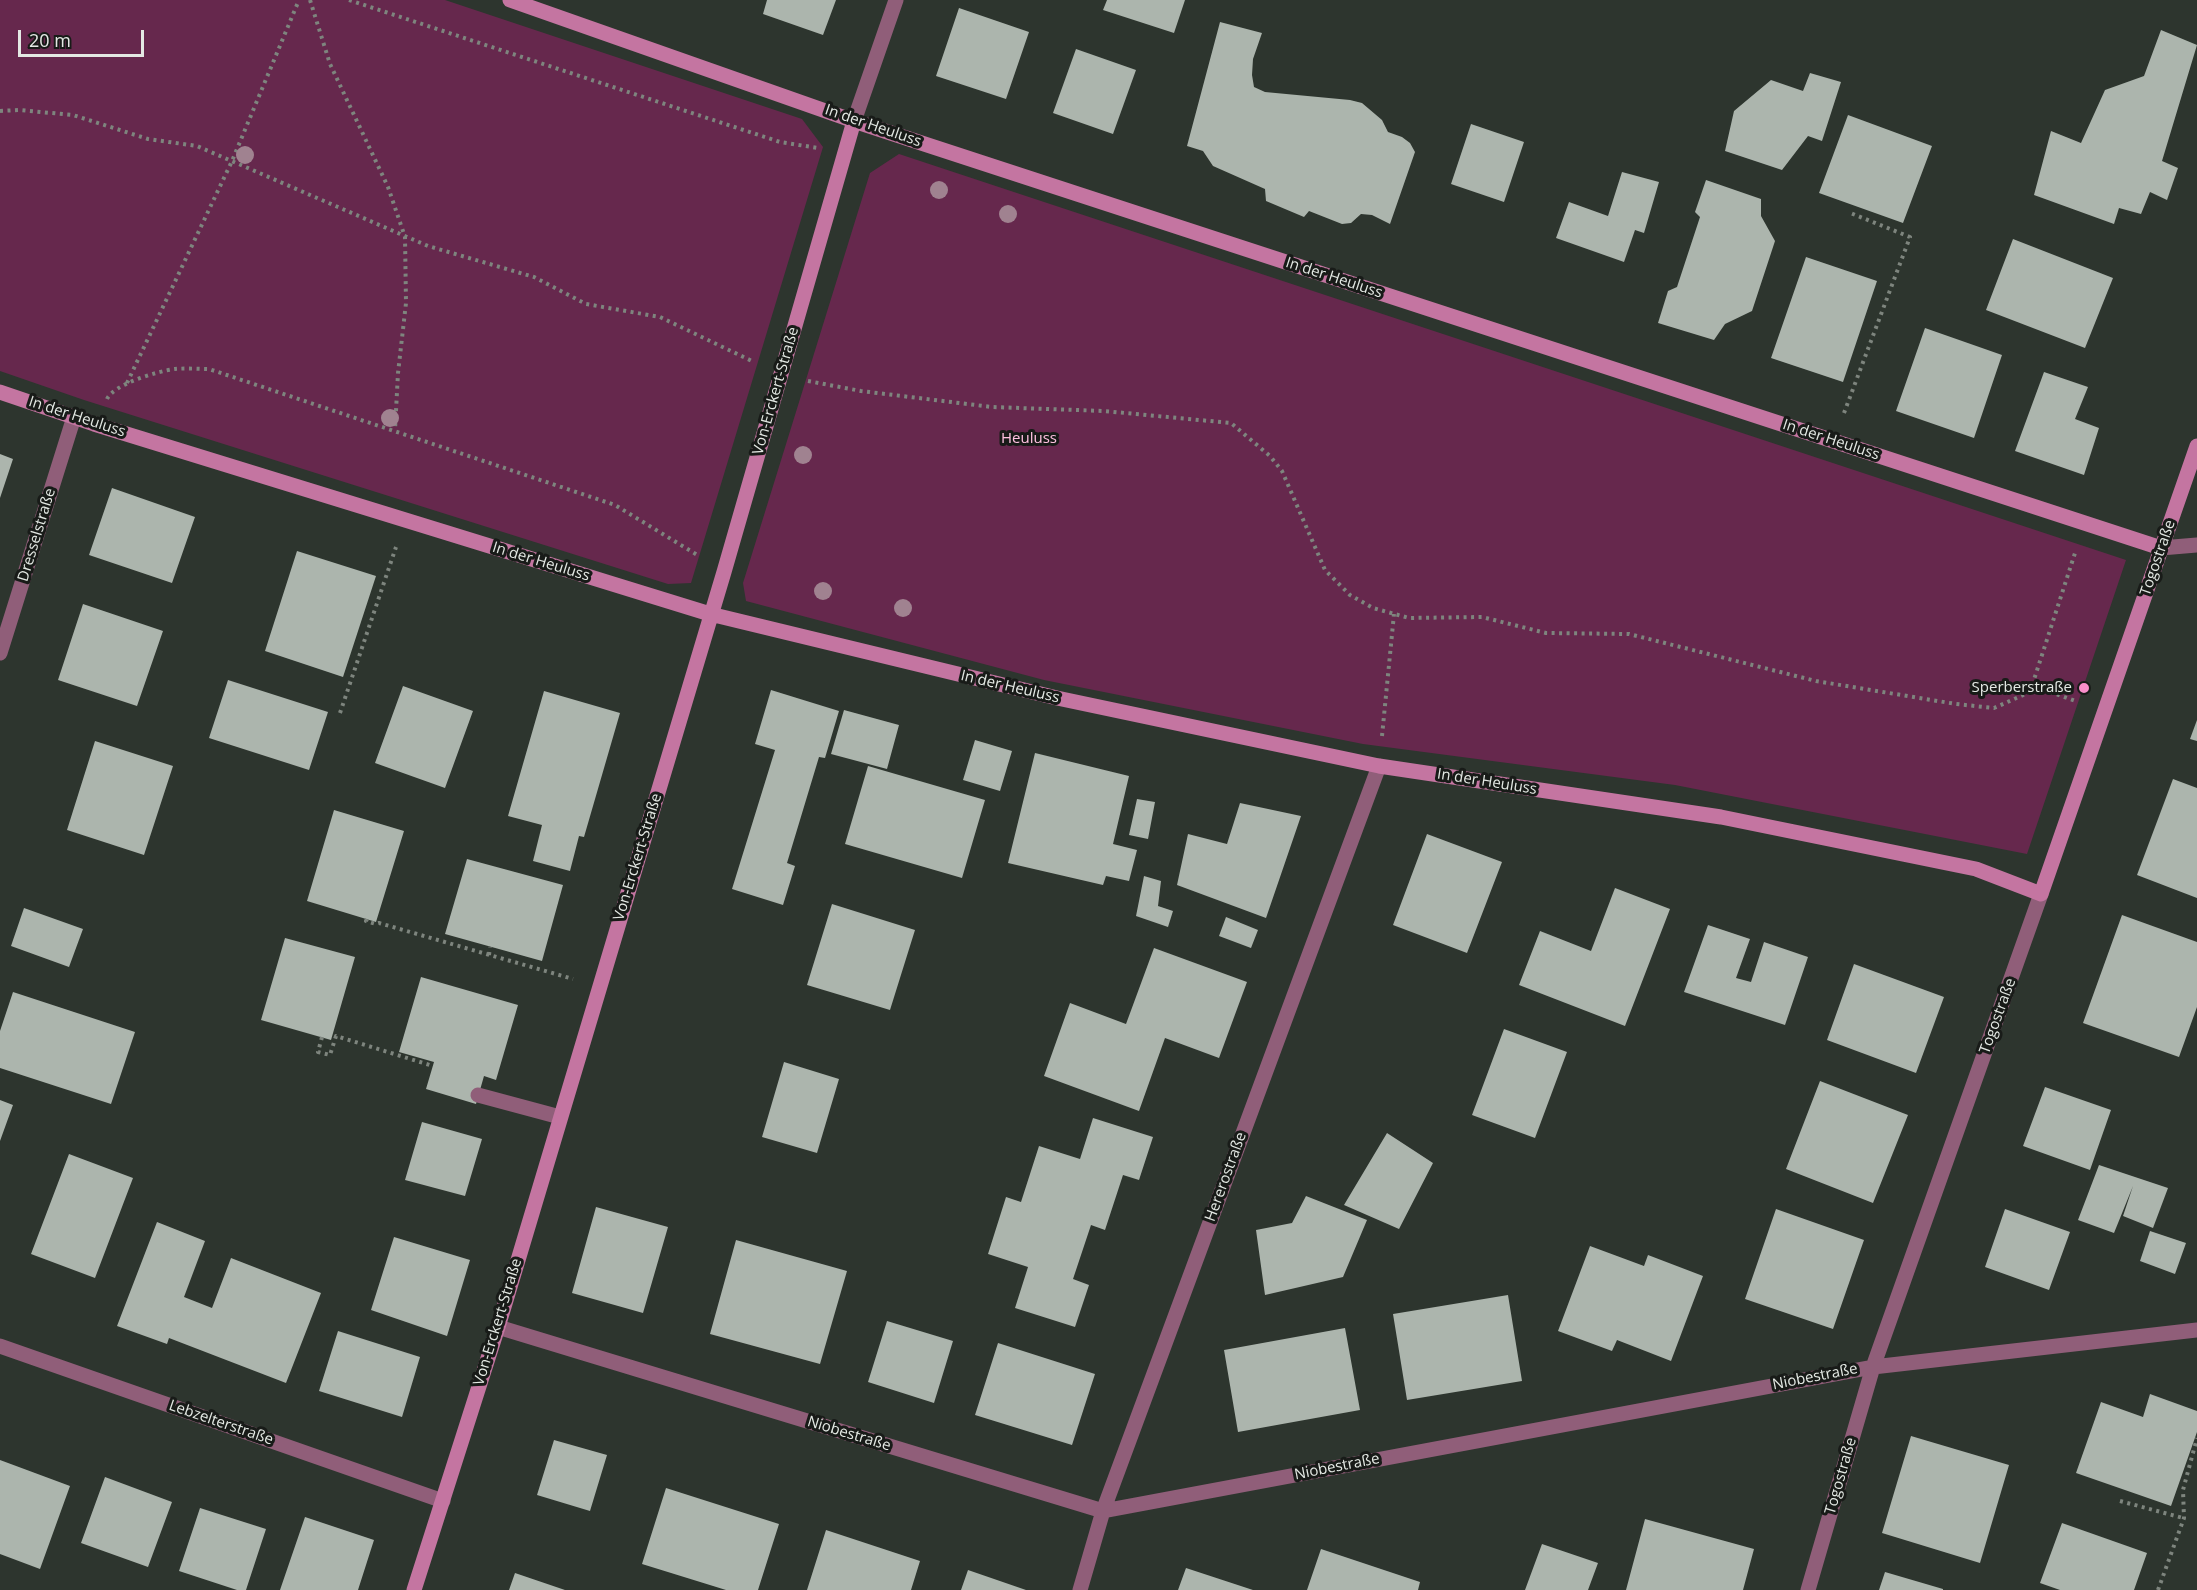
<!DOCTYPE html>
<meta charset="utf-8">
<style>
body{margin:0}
#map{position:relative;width:2197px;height:1590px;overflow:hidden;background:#2d352e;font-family:"Open Sans",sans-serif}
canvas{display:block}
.scale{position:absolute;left:18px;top:30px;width:126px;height:27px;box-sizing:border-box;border:3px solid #e4e9e4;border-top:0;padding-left:8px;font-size:18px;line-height:21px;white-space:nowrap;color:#e4e9e4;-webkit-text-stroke:4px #181b18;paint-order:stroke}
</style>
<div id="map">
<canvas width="2197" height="1590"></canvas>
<div class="scale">20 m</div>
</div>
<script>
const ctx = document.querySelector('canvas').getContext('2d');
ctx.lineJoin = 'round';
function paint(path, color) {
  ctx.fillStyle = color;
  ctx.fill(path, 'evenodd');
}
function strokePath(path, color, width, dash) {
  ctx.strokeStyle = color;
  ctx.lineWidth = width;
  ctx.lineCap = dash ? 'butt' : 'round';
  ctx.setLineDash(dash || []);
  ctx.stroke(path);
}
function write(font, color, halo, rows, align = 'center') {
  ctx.font = font + ' "Open Sans",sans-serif';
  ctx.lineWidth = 6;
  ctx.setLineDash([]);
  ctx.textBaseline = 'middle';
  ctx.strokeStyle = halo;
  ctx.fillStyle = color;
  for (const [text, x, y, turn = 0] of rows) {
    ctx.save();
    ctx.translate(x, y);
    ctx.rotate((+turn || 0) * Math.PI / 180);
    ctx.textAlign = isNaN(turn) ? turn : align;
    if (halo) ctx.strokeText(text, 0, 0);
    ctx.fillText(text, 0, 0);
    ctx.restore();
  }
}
paint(new Path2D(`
 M0 0H445L802 119 823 147 691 583 668 584 84 400 0 371Z
 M899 154 2126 560 2027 854 1675 785 1363 744 1044 680 746 601 743 583 870 173Z`), '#66284d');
paint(new Path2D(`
 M767 0H836L823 35 763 14Z
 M1107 0H1185L1174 33 1103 10Z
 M959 8 1029 32 1006 99 936 76Z
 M1220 22 1262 33 1253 59 1252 75 1254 87 1265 92 1350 100 1362 103 1382 120 1388 132 1402 137 1410 143 1415 152 1390 224 1372 215 1361 214 1351 223 1342 224 1309 211 1304 217 1266 201 1265 189 1213 166 1203 151 1187 146Z
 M2161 30 2197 45 2162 161 2178 168 2167 200 2150 192 2141 214 2119 208 2114 224 2034 195 2051 131 2081 143 2105 90 2144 76Z
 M1076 49 1136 70 1113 134 1053 113Z
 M1810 73 1841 82 1822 141 1808 136 1782 170 1725 151 1734 111 1771 80 1803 91Z
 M1848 115 1932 146 1903 223 1819 193Z
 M1471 124 1524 142 1504 202 1451 184Z
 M1622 172 1659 182 1644 233 1635 230 1624 262 1556 238 1569 202 1608 216Z
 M1706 180 1761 199V216L1775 241 1752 311 1725 324 1714 340 1658 323 1668 291 1677 287 1700 217 1695 212Z
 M2013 239 2113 278 2085 348 1986 310Z
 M1806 257 1877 281 1843 382 1771 358Z
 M1925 328 2002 355 1974 438 1896 411Z
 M2044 372 2088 387 2075 419 2099 428 2084 475 2015 451Z
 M0 454 13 459 0 498Z
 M112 488 195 517 172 583 89 555Z
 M297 551 376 576 343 677 265 651Z
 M83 604 163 631 137 706 58 680Z
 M228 680 328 712 309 770 209 738Z
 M403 686 473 711 445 788 375 763Z
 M771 690 839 711 825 758 819 757 787 863 795 866 783 905 732 889 775 750 755 744Z
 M544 691 620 713 584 837 579 836 570 871 533 861 542 825 508 816Z
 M844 710 899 725 887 769 831 754Z
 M2197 720V741L2190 739Z
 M975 740 1012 751 1000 791 963 780Z
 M95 741 173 766 144 855 67 830Z
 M1035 753 1129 776 1113 844 1137 850 1129 881 1106 876 1103 885 1008 863Z
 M868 766 985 800 962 878 845 844Z
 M2173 779 2197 788V898L2137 875Z
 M1137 799 1155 802 1148 839 1129 835Z
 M1240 803 1301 816 1266 918 1177 885 1188 834 1227 844Z
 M334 810 404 831 376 922 307 901Z
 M1427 834 1502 862 1467 953 1393 925Z
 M467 859 563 885 542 961 445 934Z
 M1144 876 1161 881 1158 906 1173 911 1168 927 1136 916Z
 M1615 888 1670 909 1625 1026 1519 985 1540 931 1591 951Z
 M832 904 915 930 890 1010 807 985Z
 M24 908 83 929 69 967 11 946Z
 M2122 915 2197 942V1007L2179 1057 2083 1023Z
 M1226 917 1258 930 1251 948 1219 936Z
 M1708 925 1750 939 1736 978 1751 982 1764 942 1808 957 1785 1025 1684 992Z
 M285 938 355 957 331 1040 261 1020Z
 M1154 948 1247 982 1219 1058 1165 1038 1139 1111 1044 1076 1070 1003 1126 1024Z
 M1854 964 1944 997 1916 1073 1827 1040Z
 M421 977 518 1005 496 1080 484 1076 476 1104 426 1089 434 1062 399 1052Z
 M13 992 135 1032 111 1104 0 1068V1031Z
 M1504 1029 1567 1052 1535 1138 1472 1115Z
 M784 1062 839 1079 817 1153 762 1137Z
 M1820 1081 1908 1115 1873 1203 1786 1169Z
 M2045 1087 2111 1110 2090 1170 2023 1146Z
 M0 1100 13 1105 0 1141Z
 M1093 1118 1153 1137 1139 1180 1123 1175 1105 1230 1091 1225 1073 1279 1089 1285 1075 1327 1015 1308 1028 1267 988 1254 1006 1197 1021 1202 1039 1146 1080 1159Z
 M422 1122 482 1139 465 1196 405 1180Z
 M1387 1133 1433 1163 1399 1229 1344 1205Z
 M69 1154 133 1178 95 1278 31 1254Z
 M2099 1165 2168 1188 2153 1228 2123 1216 2133 1186 2114 1233 2078 1220Z
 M1306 1196 1367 1220 1343 1277 1265 1295 1256 1230 1292 1223Z
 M596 1207 668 1227 643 1313 572 1293Z
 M1776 1209 1864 1240 1833 1329 1745 1299Z
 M2005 1209 2070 1232 2049 1290 1985 1267Z
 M157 1222 205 1241 184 1297 212 1308 231 1258 321 1293 286 1383 169 1338 167 1344 117 1326Z
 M2150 1231 2186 1243 2175 1274 2140 1261Z
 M394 1237 470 1260 447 1336 371 1310Z
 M736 1240 847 1271 820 1364 710 1334Z
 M1590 1246 1644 1266 1648 1255 1703 1276 1671 1361 1617 1340 1612 1351 1558 1331Z
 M1508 1295 1522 1381 1407 1400 1393 1314Z
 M887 1321 953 1341 934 1403 868 1382Z
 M1345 1328 1360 1410 1238 1432 1224 1350Z
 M338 1331 420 1357 402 1417 319 1391Z
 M998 1343 1095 1374 1072 1445 975 1415Z
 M2150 1394 2197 1411V1432L2171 1506 2076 1473 2101 1402 2143 1417Z
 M1911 1436 2009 1465 1980 1563 1882 1533Z
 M554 1440 607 1455 590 1511 537 1495Z
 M0 1460 70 1486 40 1569 0 1554Z
 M105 1477 172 1502 148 1567 81 1543Z
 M666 1488 779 1524 758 1590H726L642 1564Z
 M200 1508 266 1529 246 1590H237L179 1571Z
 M305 1517 374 1540 358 1590H280Z
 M1645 1519 1754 1549 1743 1590H1626Z
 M2062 1523 2147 1553 2134 1590H2060L2040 1583Z
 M826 1530 920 1561 911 1590H807Z
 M1542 1544 1598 1563 1588 1590H1525Z
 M1321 1549 1420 1582 1418 1590H1307Z
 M1186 1568 1253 1590H1178Z
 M968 1570 1026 1590H961Z
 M1885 1572 1943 1589V1590H1879Z
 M515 1573 565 1590H509Z`), '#acb5ad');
strokePath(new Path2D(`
 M310 0 330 64 388 187 405 237 406 303 398 373 395 430
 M349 0 780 142 818 148
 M0 111 19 110 73 115 148 139 197 146 428 246 534 277 586 304 660 317 754 362
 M808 381 861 391 992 407 1104 411 1231 423 1270 456 1282 471 1325 570 1350 595 1373 608 1409 618 1482 617 1546 633 1629 634 1816 681 1956 704 1994 708 2030 692 2045 690 2078 702
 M127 383 232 161 299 0
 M107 399C114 384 158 371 175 369 186 368 198 369 209 369L615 505 699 556
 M1844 413 1910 237 1848 212
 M2030 692 2076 550
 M340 713 396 547
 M1382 736 1394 614
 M367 919 366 921 376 924 379 923 573 979
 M489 955 490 947
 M322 1037 318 1052 330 1055 336 1036 433 1066
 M2120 1501 2183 1518
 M2158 1590 2184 1518 2183 1490 2197 1438`), '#7e857e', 4, [3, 4.5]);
strokePath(new Path2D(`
 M478 1095 560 1117`), '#905e79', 15);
strokePath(new Path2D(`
 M854 121 896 0
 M2161 548 2197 545
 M0 653 74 417
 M498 1327 1103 1511 1873 1367 2197 1330
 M0 1346 443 1501
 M1080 1590 1103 1511 1379 766
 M1808 1590 1873 1367 2041 894`), '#905e79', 15);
strokePath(new Path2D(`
 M510 0 854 121 2161 548
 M0 392 94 424 710 614 1057 698 1379 766 1721 817 1976 869 2041 894 2197 446
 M414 1590 498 1327 724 572 854 121`), '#c475a1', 15);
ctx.fillStyle = '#a08290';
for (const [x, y] of [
 [245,155],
 [939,190],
 [1008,214],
 [390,418],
 [803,455],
 [823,591],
 [903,608]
]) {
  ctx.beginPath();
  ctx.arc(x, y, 9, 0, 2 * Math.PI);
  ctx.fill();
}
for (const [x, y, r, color] of [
 [2084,688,6,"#f98fca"]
]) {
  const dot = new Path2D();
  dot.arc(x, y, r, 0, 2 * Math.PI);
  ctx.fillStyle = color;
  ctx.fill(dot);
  strokePath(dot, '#181b18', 2);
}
write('15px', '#e4e9e4', '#181b18', [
 ["In der Heuluss",873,126,19],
 ["In der Heuluss",1334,278,18],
 ["Von-Erckert-Straße",776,391,-74],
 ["In der Heuluss",77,417,18],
 ["In der Heuluss",1831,440,18],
 ["Dresselstraße",37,535,-73],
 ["Togostraße",2158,558,-71],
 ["In der Heuluss",541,562,17],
 ["In der Heuluss",1010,687,13],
 ["In der Heuluss",1487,782,9],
 ["Von-Erckert-Straße",638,857,-73],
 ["Togostraße",1998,1016,-70],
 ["Hererostraße",1226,1177,-70],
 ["Von-Erckert-Straße",498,1322,-73],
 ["Niobestraße",1815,1377,-11],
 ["Lebzelterstraße",221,1423,19],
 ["Niobestraße",849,1434,17],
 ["Niobestraße",1337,1467,-11],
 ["Togostraße",1841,1476,-74]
]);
write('15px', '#ffc1e1', '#181b18', [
 ["Heuluss",1029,439]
]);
write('15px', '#e4e9e4', '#181b18', [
 ["Sperberstraße",2072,688]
], 'right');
</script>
